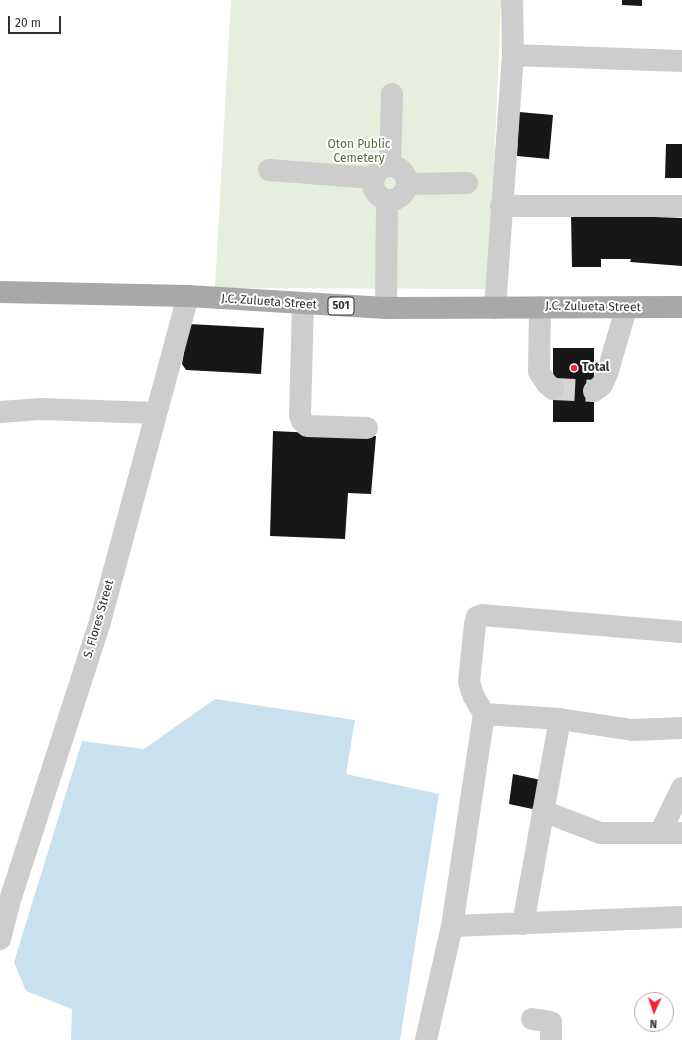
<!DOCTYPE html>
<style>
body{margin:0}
#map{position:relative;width:682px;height:1040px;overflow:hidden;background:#fff;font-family:"Fira Sans",sans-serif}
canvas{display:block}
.north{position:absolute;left:634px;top:992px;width:40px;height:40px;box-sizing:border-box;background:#fff;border:1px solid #acacac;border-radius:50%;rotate:183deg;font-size:11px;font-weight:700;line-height:16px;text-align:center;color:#303030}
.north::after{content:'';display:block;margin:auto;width:14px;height:18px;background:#f22836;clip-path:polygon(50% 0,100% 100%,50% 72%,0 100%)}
.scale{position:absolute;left:8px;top:16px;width:53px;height:18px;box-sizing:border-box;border:2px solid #303030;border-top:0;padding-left:5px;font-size:12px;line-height:14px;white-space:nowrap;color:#303030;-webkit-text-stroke:3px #fff;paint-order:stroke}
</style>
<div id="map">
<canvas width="682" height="1040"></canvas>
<div class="north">N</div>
<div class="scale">20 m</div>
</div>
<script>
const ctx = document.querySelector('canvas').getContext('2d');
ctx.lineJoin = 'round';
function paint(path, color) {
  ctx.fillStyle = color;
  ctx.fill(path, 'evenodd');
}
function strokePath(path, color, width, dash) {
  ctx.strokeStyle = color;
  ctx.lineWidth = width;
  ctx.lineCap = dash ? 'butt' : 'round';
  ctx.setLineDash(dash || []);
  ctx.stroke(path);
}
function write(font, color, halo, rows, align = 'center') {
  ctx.font = font + ' "Fira Sans",sans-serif';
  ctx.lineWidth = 4;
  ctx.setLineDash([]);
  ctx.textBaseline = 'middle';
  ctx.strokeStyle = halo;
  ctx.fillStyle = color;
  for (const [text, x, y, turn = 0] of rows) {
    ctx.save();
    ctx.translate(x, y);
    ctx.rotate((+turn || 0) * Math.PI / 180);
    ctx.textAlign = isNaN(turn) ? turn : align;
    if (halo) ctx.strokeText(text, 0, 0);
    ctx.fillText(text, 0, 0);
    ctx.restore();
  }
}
paint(new Path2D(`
 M231 0H501L489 289 215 288Z`), '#e6eede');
paint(new Path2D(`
 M215 699 355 720 346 774 439 794 400 1040H71L72 1009 26 991 14 962 82 741 144 749Z`), '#c9e0ef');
paint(new Path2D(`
 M622 0H642V6L622 5Z
 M519 112 553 115 549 159 517 156Z
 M666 144H682V178H665Z
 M571 214 682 218V266L630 262 631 259H601V267H572Z
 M189 324 264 328 261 374 186 370 182 364Z
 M553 348H594V422H553Z
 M273 431 376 436 371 494 348 493 345 539 270 536Z
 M513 774 541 780 537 810 509 804Z`), '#171717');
strokePath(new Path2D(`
 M553 389 594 391`), '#d6d6d6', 22, [22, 11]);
strokePath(new Path2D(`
 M513 55 682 61
 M373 183a17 17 0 1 1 34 0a17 17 0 1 1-34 0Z
 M390 166 392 94
 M269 170 374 178
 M408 184 467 183
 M501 206H682
 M303 304 300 415 302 421 307 426 367 428
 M540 307 539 372 547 384 553 389
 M386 308 387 200
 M495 308 513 55 512 0
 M594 391 602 385 607 374 626 309
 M0 412 41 409 155 413
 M682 632 482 615 477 617 475 624 469 682 473 695 484 714 560 719 632 730 682 728
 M543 811 600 833H682
 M660 833 682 788
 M523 924 560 719
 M452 926 682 917
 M0 939 10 900 100 622 188 296
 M532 1019 551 1022V1040
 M426 1040 452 926 484 714`), '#cdcdcd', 22);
strokePath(new Path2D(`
 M0 292 188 296 386 308 682 307`), '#a8a8a8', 22);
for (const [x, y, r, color] of [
 [574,368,4,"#f22836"]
]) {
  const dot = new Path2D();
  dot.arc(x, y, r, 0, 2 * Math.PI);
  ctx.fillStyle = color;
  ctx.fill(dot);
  strokePath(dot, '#fff', 1.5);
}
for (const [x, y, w] of [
 [341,306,26]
]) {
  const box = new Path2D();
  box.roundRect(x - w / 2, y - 9, w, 18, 3);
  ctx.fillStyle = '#fff';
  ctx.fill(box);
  strokePath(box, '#303030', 1);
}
write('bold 11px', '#303030', null, [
 ["501",341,306]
]);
write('12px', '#53703a', '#fff', [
 ["Oton Public",359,145],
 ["Cemetery",359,159]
]);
write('12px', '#303030', '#fff', [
 ["J.C. Zulueta Street",269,302,4],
 ["J.C. Zulueta Street",593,307,1],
 ["S. Flores Street",99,619,-74]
]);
write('bold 12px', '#303030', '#fff', [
 ["Total",582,368]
], 'left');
</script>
